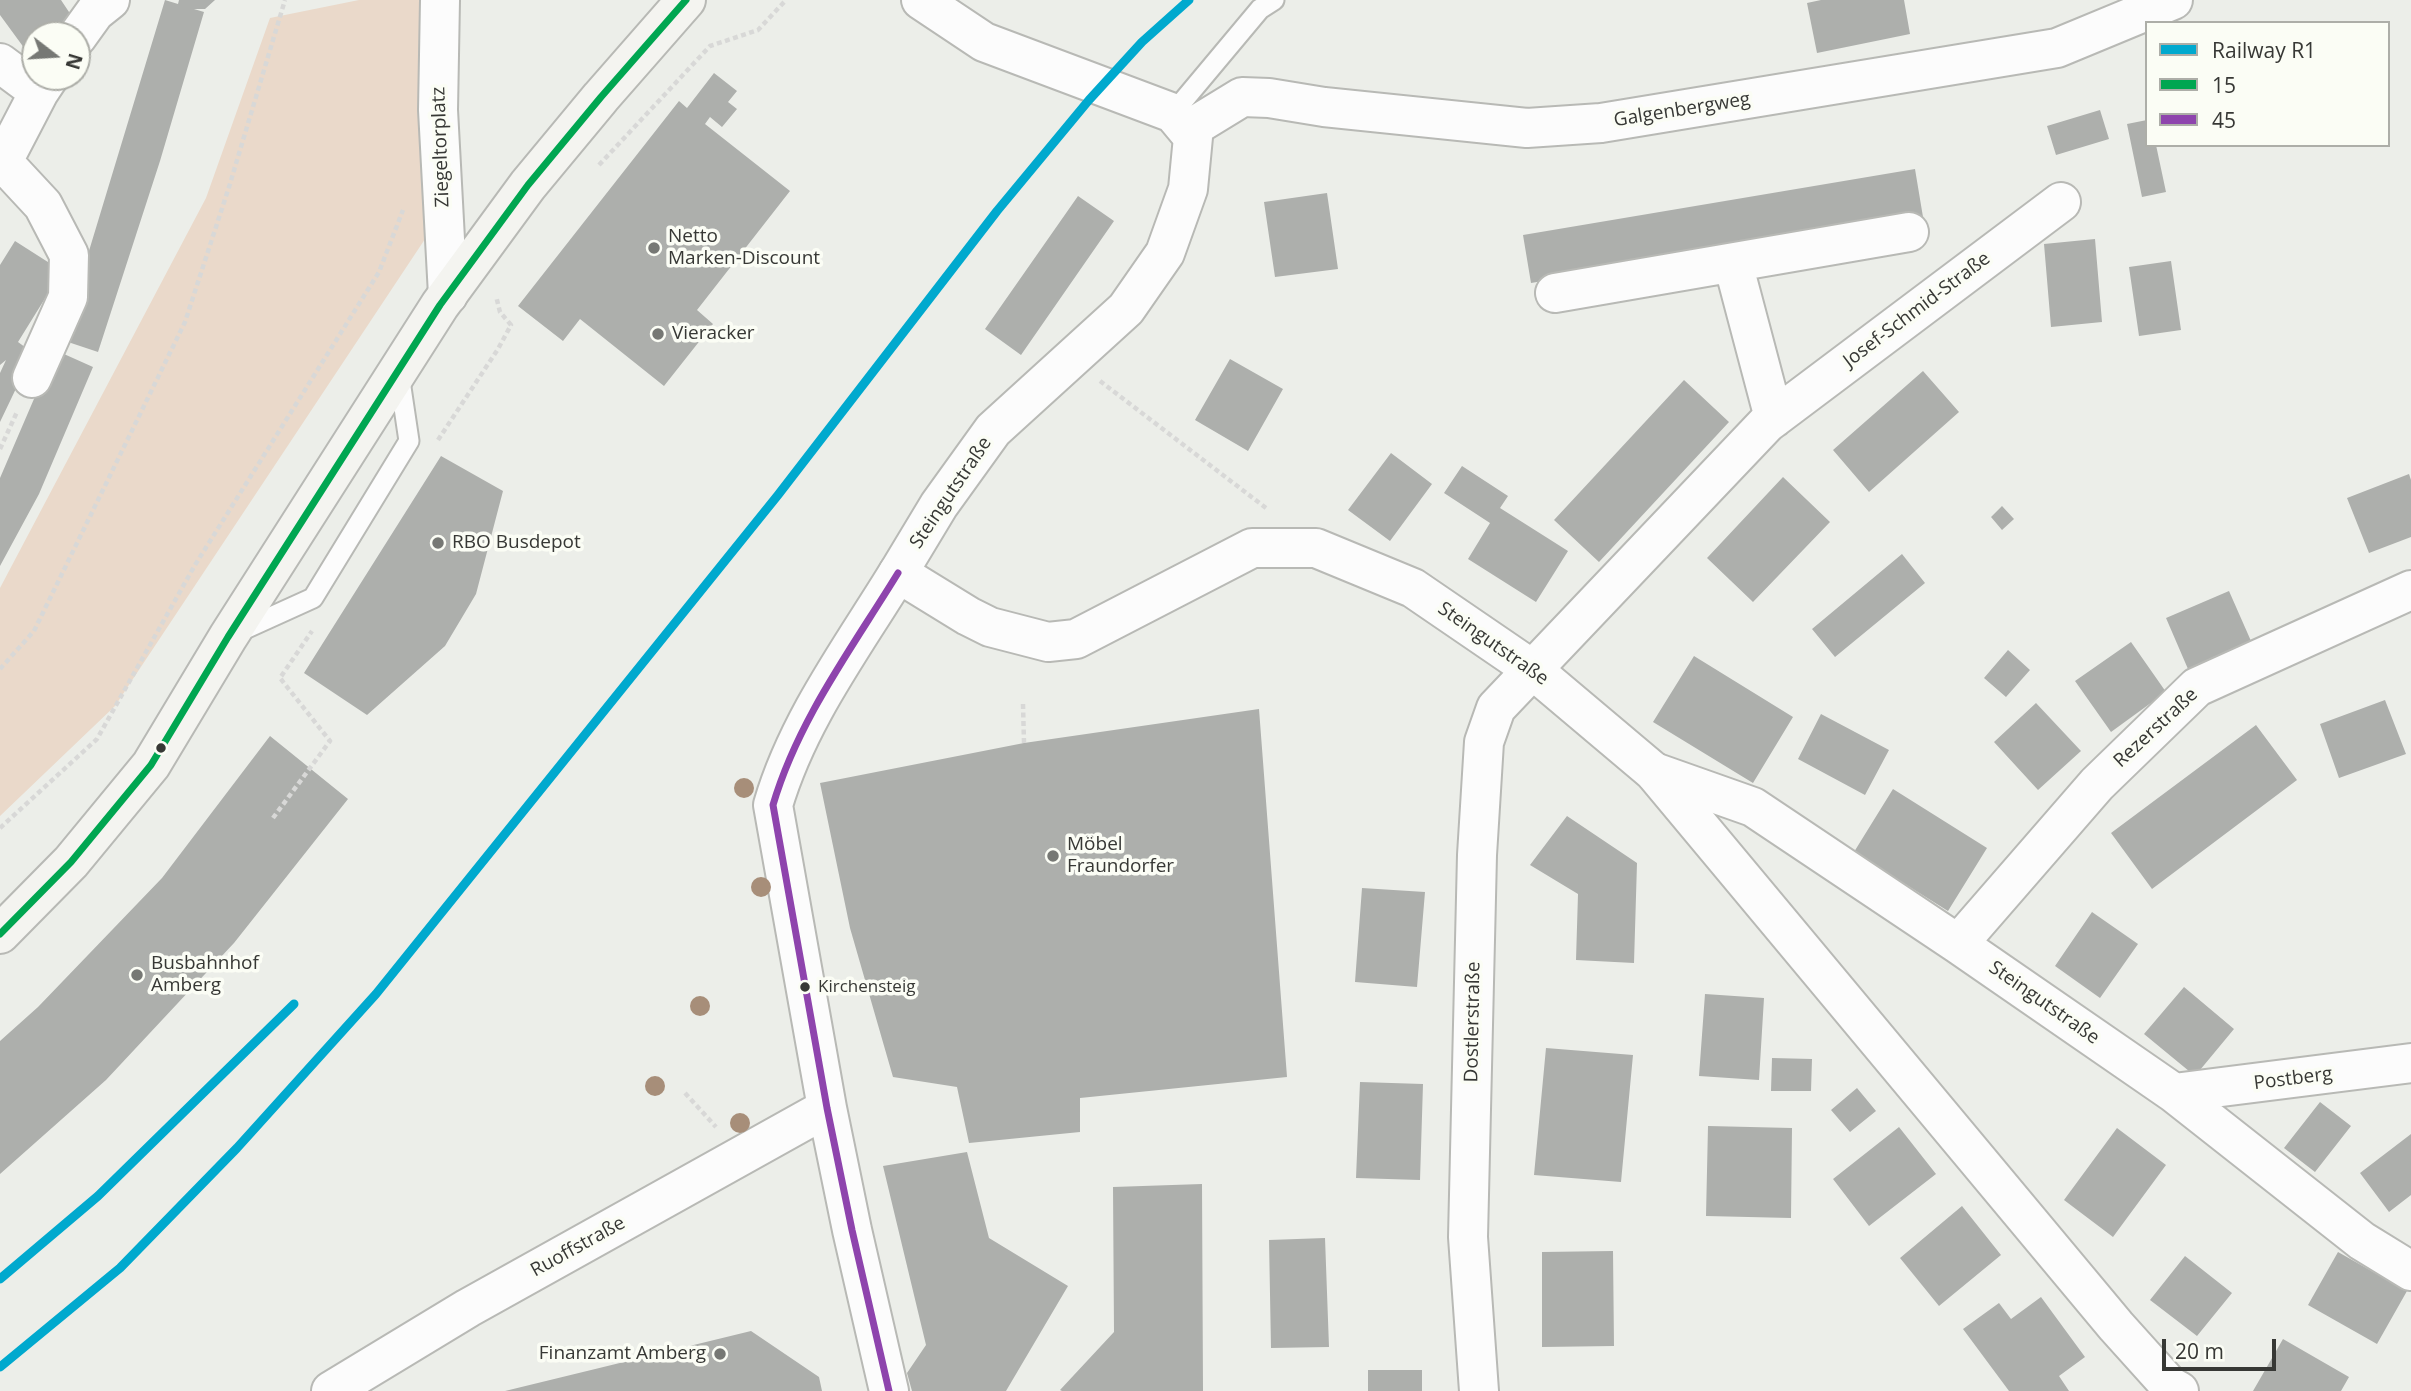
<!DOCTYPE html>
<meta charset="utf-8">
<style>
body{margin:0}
#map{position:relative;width:2411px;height:1391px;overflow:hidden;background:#eceee9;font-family:"Open Sans",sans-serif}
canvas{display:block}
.legend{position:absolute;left:2145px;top:21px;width:245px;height:126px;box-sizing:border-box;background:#fbfdf5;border:2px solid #adaea8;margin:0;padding:9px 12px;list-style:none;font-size:21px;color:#373835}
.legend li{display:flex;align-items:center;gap:14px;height:35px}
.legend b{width:35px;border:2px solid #adaea8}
.north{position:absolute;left:21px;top:21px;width:70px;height:70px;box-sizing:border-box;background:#fbfdf5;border:2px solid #adaea8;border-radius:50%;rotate:107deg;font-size:19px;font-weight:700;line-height:28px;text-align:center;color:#373835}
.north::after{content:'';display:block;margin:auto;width:24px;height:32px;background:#767874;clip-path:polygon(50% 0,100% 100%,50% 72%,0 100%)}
.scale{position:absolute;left:2162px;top:1339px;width:114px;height:32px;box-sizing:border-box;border:4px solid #373835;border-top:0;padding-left:9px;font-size:21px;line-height:24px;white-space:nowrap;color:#373835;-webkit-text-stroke:5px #fbfdf5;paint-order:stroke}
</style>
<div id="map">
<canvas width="2411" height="1391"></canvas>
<ul class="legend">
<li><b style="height:9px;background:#00a9ce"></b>Railway R1</li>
<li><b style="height:9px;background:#00a651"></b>15</li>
<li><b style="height:9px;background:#8e44ad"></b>45</li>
</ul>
<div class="north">N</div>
<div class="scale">20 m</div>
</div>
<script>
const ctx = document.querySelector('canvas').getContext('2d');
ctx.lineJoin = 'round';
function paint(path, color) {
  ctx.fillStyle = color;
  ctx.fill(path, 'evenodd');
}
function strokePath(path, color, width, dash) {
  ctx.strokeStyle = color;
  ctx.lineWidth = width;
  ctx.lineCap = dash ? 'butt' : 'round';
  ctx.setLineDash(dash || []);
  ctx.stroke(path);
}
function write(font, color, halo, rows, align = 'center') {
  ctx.font = font + ' "Open Sans",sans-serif';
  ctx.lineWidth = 7;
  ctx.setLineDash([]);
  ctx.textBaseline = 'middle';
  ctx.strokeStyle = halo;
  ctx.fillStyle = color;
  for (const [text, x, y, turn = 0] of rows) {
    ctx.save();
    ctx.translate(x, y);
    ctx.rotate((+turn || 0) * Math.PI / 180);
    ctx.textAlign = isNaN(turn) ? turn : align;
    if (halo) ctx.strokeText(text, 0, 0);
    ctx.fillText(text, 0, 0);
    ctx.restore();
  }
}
paint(new Path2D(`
 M359 0H423L431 230 115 706 0 816V588L206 198 270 18Z`), '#ead9ca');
paint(new Path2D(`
 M0 0H61L73 18 53 35H35V51L30 56 0 15Z
 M165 0 178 4 179 0H215L205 9H194L204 12 160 161 98 352 62 340Z
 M1821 0H1904L1910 34 1817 53 1807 3Z
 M714 73 737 91 728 102 737 109 722 127 710 117 705 124 790 191 697 310 713 324 664 386 580 319 563 341 518 306 679 101 687 108Z
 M2100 110 2109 139 2056 155 2047 126Z
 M2147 120V145H2156L2166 192 2142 197 2127 124Z
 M1915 169 1923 217 1531 283 1523 235Z
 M1327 193 1338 269 1275 277 1264 202Z
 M1078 196 1114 221 1021 355 985 329Z
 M2095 239 2102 322 2051 327 2044 244Z
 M15 241 62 271 18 342 33 353 0 422V373L6 360 0 365V265Z
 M2171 261 2181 330 2139 336 2129 267Z
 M55 350 93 367 39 494 0 566V478Z
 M1230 359 1283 389 1248 451 1195 420Z
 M1923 371 1959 412 1869 492 1833 450Z
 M1684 380 1729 422 1599 562 1554 520Z
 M1391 453 1432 484 1390 541 1348 510Z
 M441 456 503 491 476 594 445 646 367 715 304 673Z
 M1462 466 1508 496 1500 508 1568 551 1536 602 1468 559 1490 523 1444 493Z
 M2409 474 2411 480V537L2369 553 2347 498Z
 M1783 477 1830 522 1753 602 1707 558Z
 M2002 506 2014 519 2002 530 1991 517Z
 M1902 554 1925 583 1835 657 1812 629Z
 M2229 591 2251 641 2188 669 2166 618Z
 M2131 642 2166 692 2111 732 2075 681Z
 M2008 650 2030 670 2006 697 1984 678Z
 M1694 656 1793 717 1753 783 1653 722Z
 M2385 700 2406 754 2339 778 2320 724Z
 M2036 703 2081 751 2038 790 1994 742Z
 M1259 709 1287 1077 1080 1098V1132L969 1143 957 1087 893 1077 850 928 820 783 1024 743Z
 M1821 714 1889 750 1865 795 1798 759Z
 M2256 725 2297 780 2152 889 2111 833Z
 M270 736 348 799 234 943 106 1080 0 1174V1041L38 1007 162 878Z
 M1893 789 1987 848 1948 911 1854 852Z
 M1567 816 1637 863 1634 963 1576 960 1578 894 1530 865Z
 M1362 888 1425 892 1417 987 1355 982Z
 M2092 912 2138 944 2100 998 2055 966Z
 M2184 987 2234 1029 2195 1076 2144 1034Z
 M1705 994 1764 998 1759 1080 1699 1076Z
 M1546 1048 1633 1055 1621 1182 1534 1175Z
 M1772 1058 1812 1059 1811 1091H1771Z
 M1360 1082 1423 1084 1420 1180 1356 1178Z
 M1857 1088 1876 1111 1850 1132 1831 1110Z
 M2320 1102 2351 1126 2315 1172 2284 1148Z
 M1708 1126 1792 1128 1791 1218 1706 1216Z
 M1899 1127 1936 1174 1869 1226 1833 1179Z
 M2117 1128 2166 1165 2113 1237 2064 1200Z
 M2411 1134V1195L2389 1212 2360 1173Z
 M967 1152 989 1238 1068 1286 1006 1391H912L907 1373 926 1345 883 1166Z
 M1202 1184 1203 1391H1062L1060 1390 1114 1332 1113 1187Z
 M1962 1206 2001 1255 1939 1306 1900 1258Z
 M1325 1238 1329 1347 1271 1348 1269 1240Z
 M1613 1251 1614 1346 1542 1347V1252Z
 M2338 1252 2407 1291 2377 1344 2308 1305Z
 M2185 1256 2232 1293 2197 1336 2150 1300Z
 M2041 1297 2085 1357 2059 1376 2069 1391H2009L1963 1329 1999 1303 2011 1319Z
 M751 1331 819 1377 822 1391H505Z
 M2283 1339 2349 1377 2341 1391H2253Z
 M1368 1370H1422V1391H1368Z`), '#adafac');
const service = new Path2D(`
 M1173 113 1260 9 1274 0
 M238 632 313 598 409 441 399 374`);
const minor = new Path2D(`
 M440 0 438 110 448 295
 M77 37 95 12 110 0
 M0 63 39 92
 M1188 130 1242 97 1269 98 1324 107 1527 128 1601 123 2057 48 2173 0
 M3 162 43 205 69 255 68 297 32 378
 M0 167 39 92 49 77
 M1733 263 1774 418
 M1555 293 1909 232
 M1654 772 1753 807 1958 944 2174 1093 2362 1241 2411 1271
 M1958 944 2097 784 2197 687 2411 590
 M2174 1093 2411 1063
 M331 1391 468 1308 827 1108
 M889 1391 852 1230 827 1108 773 805C798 720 852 648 898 573
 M1479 1391 1468 1237 1477 855 1484 742 1496 708 1767 423 2061 202`);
const tertiary = new Path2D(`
 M921 0 984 42 1173 113 1193 137 1188 189 1165 253 1126 309 993 430 939 505 898 573 968 616 990 627 1048 642 1076 639 1252 548H1316L1413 588 1533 670 1654 772 2116 1326 2170 1386 2179 1391`);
const secondary = new Path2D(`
 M0 934 71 862 151 765 228 637 440 305 528 185 601 97 686 0`);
strokePath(service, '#b8b9b5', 23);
strokePath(minor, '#b8b9b5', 42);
strokePath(tertiary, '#b8b9b5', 42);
strokePath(secondary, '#b8b9b5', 42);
strokePath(new Path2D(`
 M599 165 710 46 758 30 786 0
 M1100 381 1266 508
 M438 440 498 349 511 325 500 312 496 296
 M0 449 17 412
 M0 669 34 631 185 322 229 187 285 0
 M1023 704 1024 743
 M273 818 330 741 280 678 312 631
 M0 828 97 739 195 565 379 272 403 210
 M685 1093 716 1127`), '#d8d8d7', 4.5, [5, 3.5]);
strokePath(service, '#fcfcfc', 19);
strokePath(minor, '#fcfcfc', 38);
strokePath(tertiary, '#fcfcfc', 38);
strokePath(secondary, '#f4f4f0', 38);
strokePath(new Path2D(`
 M0 1367 120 1268 237 1148 376 994 778 495 997 211 1089 100 1142 42 1189 0`), '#c4c5c4', 5, [14, 7]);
strokePath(new Path2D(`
 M0 934 71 862 151 765 228 637 440 305 528 185 601 97 686 0`), '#00a651', 7);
strokePath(new Path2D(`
 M889 1391 852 1230 827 1108 773 805C798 720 852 648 898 573`), '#8e44ad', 7);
strokePath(new Path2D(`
 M0 1279 98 1196 294 1004
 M0 1367 120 1268 237 1148 376 994 778 495 997 211 1089 100 1142 42 1189 0`), '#00a9ce', 9);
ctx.fillStyle = '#a78e79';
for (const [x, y] of [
 [744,788],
 [761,887],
 [700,1006],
 [655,1086],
 [740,1123]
]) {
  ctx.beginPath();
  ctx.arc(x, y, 10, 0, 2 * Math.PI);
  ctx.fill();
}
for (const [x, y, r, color] of [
 [654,248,7,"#767874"],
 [658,334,7,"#767874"],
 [438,543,7,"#767874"],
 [161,748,6,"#373835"],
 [1053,856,7,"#767874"],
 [137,975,7,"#767874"],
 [805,987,6,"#373835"],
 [720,1354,7,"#767874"]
]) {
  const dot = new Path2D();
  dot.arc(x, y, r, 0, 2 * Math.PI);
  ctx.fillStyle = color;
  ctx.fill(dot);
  strokePath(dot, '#fbfdf5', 2.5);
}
write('17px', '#373835', '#fbfdf5', [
 ["Kirchensteig",818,987]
], 'left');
write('19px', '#373835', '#fbfdf5', [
 ["Galgenbergweg",1682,110,-9],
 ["Ziegeltorplatz",441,147,-92],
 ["Josef-Schmid-Straße",1917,310,-37],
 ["Steingutstraße",951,493,-56],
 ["Steingutstraße",1493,644,35],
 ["Rezerstraße",2156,728,-43],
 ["Steingutstraße",2044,1003,35],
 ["Dostlerstraße",1473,1022,-89],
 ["Postberg",2293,1079,-7],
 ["Ruoffstraße",578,1247,-29]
]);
write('19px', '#373835', '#fbfdf5', [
 ["Netto",668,237],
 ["Marken-Discount",668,259],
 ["Vieracker",672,334],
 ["RBO Busdepot",452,543],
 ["Möbel",1067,845],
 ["Fraundorfer",1067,867],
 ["Busbahnhof",151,964],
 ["Amberg",151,986],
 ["Finanzamt Amberg",706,1354,"right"]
], 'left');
</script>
